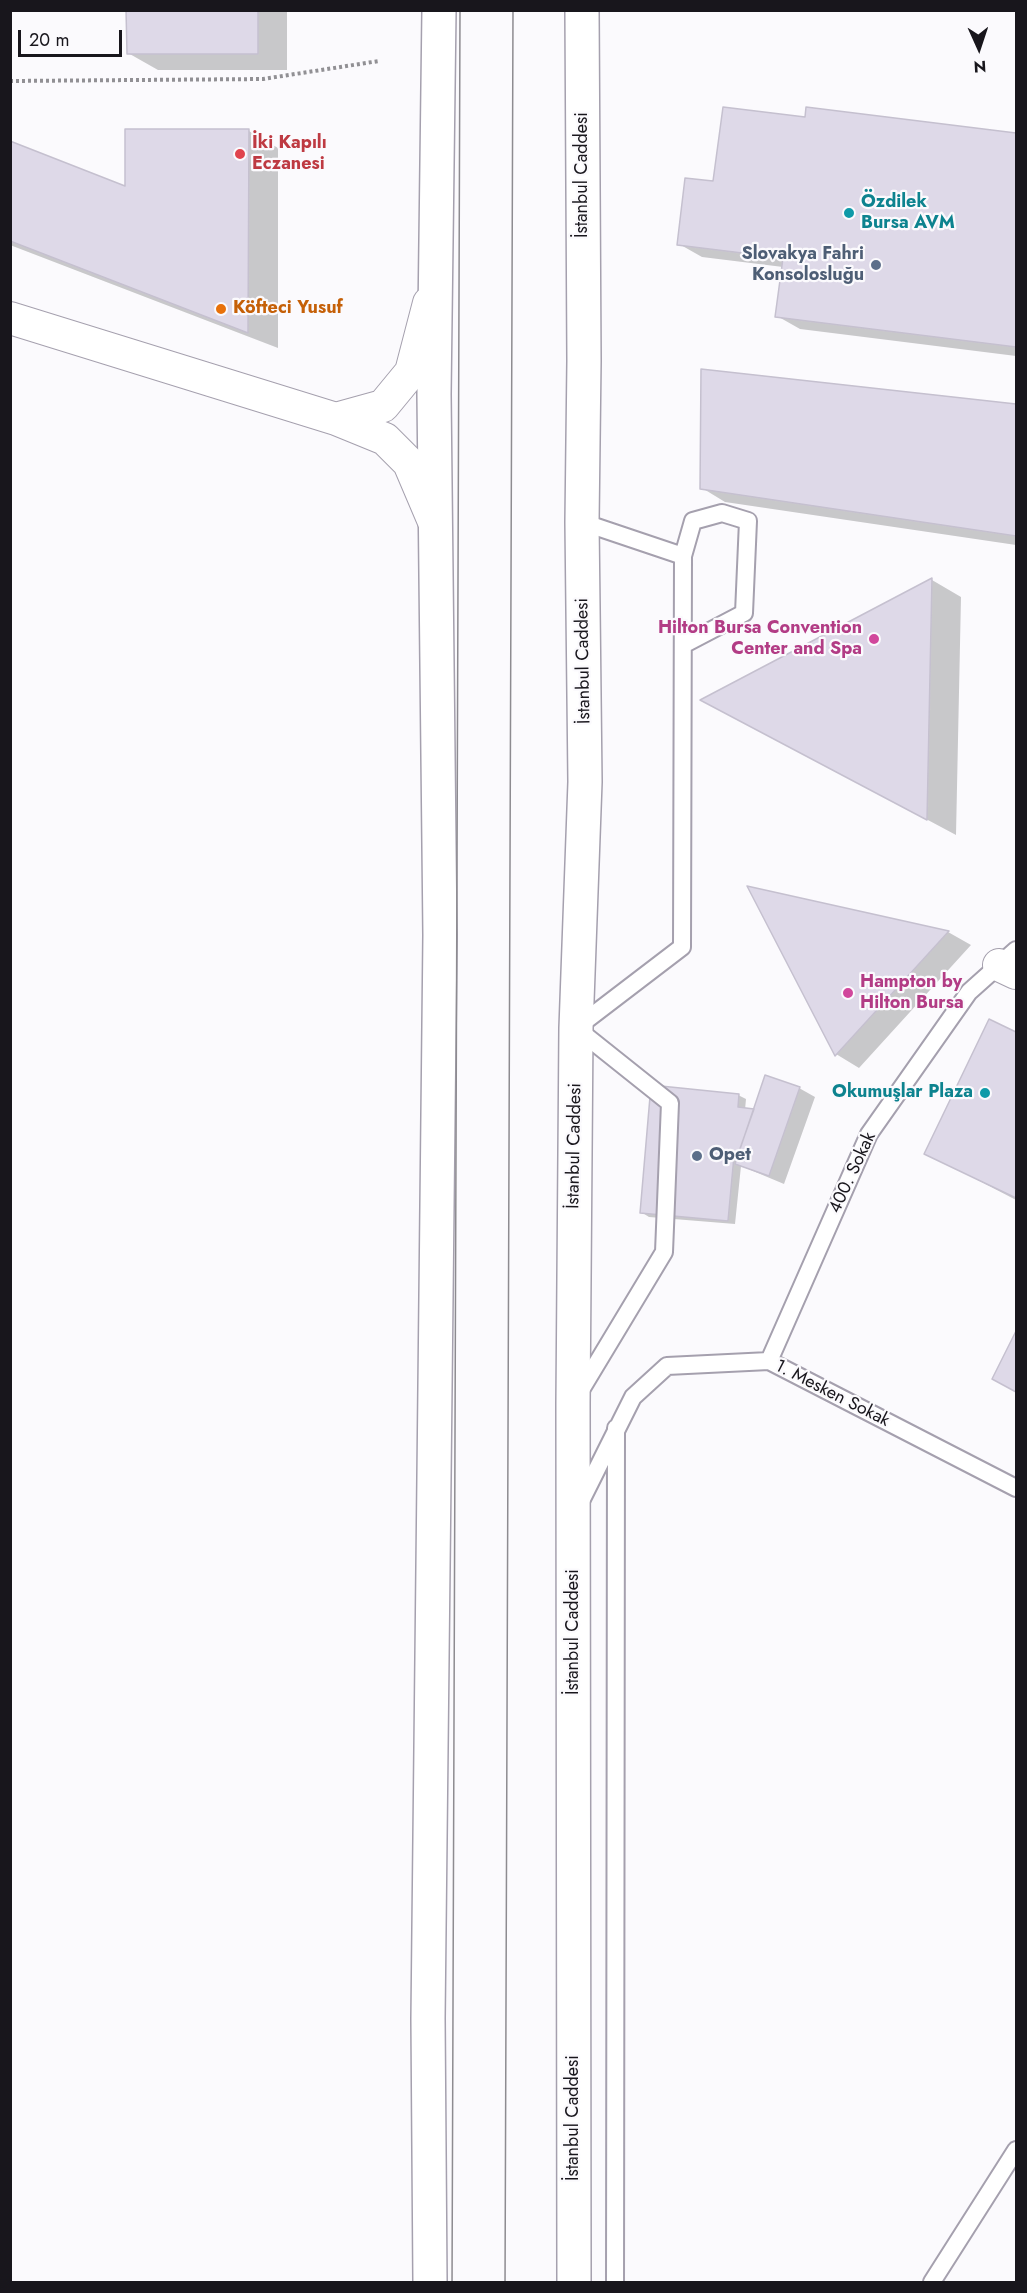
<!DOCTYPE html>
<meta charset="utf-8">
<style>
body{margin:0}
#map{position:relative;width:1027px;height:2293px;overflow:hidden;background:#fbfafd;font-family:Jost,sans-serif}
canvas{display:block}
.frame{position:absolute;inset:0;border:12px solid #18161c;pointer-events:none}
.north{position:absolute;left:949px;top:18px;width:60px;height:60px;-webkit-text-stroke:4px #fbfafd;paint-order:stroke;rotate:177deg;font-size:16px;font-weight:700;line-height:24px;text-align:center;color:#18161c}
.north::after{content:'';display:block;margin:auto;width:21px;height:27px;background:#18161c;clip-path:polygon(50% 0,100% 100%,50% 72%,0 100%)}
.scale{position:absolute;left:18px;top:30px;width:104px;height:27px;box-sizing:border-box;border:3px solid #18161c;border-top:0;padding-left:8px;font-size:18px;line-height:21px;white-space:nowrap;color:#18161c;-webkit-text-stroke:4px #fbfafd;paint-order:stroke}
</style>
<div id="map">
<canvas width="1027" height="2293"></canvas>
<div class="frame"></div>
<div class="north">N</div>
<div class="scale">20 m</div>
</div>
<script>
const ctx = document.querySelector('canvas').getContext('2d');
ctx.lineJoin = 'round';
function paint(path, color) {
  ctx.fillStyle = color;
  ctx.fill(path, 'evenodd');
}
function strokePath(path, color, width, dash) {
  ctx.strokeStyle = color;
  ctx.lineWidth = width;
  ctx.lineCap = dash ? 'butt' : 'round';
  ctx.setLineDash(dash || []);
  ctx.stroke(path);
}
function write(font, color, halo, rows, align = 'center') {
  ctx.font = font + ' Jost,sans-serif';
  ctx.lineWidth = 4.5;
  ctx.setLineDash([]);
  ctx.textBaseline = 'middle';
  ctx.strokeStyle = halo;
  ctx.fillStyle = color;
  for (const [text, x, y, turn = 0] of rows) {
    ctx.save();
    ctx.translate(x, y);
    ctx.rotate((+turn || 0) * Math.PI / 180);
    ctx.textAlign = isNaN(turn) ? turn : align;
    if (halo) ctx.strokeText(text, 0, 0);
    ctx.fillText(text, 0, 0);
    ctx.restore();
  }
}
paint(new Path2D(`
 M128 10H287V70H158L128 53Z
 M807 109 1016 135V356L800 329 777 316 783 267 702 257 679 244 715 183 806 119Z
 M249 131 278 148V348L10 245V143L126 188Z
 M703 371 1016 406V545L725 502 702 488Z
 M932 580 961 597 956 835 703 700Z
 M750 888 948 932 971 945 859 1068 836 1054Z
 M990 1021 1016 1034V1200L926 1153Z
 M799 1088 815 1097 784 1184 741 1166 735 1224 649 1217 641 1212 738 1095 746 1099 745 1110H755Z
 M1016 1334V1392L994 1379Z`), '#0003');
const building = new Path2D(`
 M126 10H258V54H127Z
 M723 107 805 117 806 107 1016 133V347L775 317 783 258 677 245 685 178 713 181Z
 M125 129H249L248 333 10 241V141L125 186Z
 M701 369 1016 404V536L700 489Z
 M932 578 927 820 700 700Z
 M747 886 949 931 835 1056Z
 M989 1019 1016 1032V1198L924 1154Z
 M765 1075 800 1087 769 1176 735 1164Z
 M651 1085 739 1094 738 1107 754 1109 737 1157 734 1156 728 1221 640 1213Z
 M1016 1331V1392L992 1379Z`);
paint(building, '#ded9e8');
strokePath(building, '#c5c0cf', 1.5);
const lane = new Path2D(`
 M683 645 744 613 748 521 722 513 693 521 683 556
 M769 1361 869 1134 969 992 1016 950
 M579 1393 664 1252 670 1103 576 1028 682 947 683 556 582 522
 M580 1503 633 1397 667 1366 769 1361 1016 1488
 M615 2282 616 1428
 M932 2282 1016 2150`);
const street = new Path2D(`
 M10 318 336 419 385 439 409 463 435 524
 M336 419 383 406 411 372 429 303
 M999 965 1016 973`);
const highway = new Path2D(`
 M430 2282 428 2018 440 935 434 394 439 10
 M574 2282 573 1403 576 1028 585 782 582 522 584 361 582 10`);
strokePath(lane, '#a5a0ae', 20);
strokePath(street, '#a5a0ae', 34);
strokePath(highway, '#a5a0ae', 36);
strokePath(new Path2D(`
 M10 81 263 79 379 61`), '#919094', 4, [3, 3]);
strokePath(lane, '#fff', 16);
strokePath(street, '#fff', 32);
strokePath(highway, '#fff', 33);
strokePath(new Path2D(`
 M452 2282 460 10
 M505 2282 513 10`), '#8d8b90', 1.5);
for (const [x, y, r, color] of [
 [240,154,6,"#e0444e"],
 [849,213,6,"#0f9aa8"],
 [876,265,6,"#5c6f8a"],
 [221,309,6,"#e8710a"],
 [874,639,6,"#d1479c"],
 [848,993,6,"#d1479c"],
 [985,1093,6,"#0f9aa8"],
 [697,1156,6,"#5c6f8a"]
]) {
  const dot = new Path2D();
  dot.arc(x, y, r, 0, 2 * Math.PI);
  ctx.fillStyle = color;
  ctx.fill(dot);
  strokePath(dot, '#fbfafd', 2);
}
write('bold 18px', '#be3a42', '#fbfafd', [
 ["İki Kapılı",252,144],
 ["Eczanesi",252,165]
], 'left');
write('18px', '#18161c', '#fbfafd', [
 ["İstanbul Caddesi",583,175,-90],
 ["İstanbul Caddesi",584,661,-91],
 ["İstanbul Caddesi",575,1146,-89],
 ["400. Sokak",853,1173,-65],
 ["1. Mesken Sokak",832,1394,27],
 ["İstanbul Caddesi",574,1632,-90],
 ["İstanbul Caddesi",574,2118,-90]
]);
write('bold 18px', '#0d838f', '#fbfafd', [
 ["Özdilek",861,203],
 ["Bursa AVM",861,224],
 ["Okumuşlar Plaza",973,1093,"right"]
], 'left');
write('bold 18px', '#4e5e75', '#fbfafd', [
 ["Slovakya Fahri",864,255],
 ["Konsolosluğu",864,276],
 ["Opet",709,1156,"left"]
], 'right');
write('bold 18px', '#c56008', '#fbfafd', [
 ["Köfteci Yusuf",233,309]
], 'left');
write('bold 18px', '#b23c85', '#fbfafd', [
 ["Hilton Bursa Convention",862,629],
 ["Center and Spa",862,650],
 ["Hampton by",860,983,"left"],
 ["Hilton Bursa",860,1004,"left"]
], 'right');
</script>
